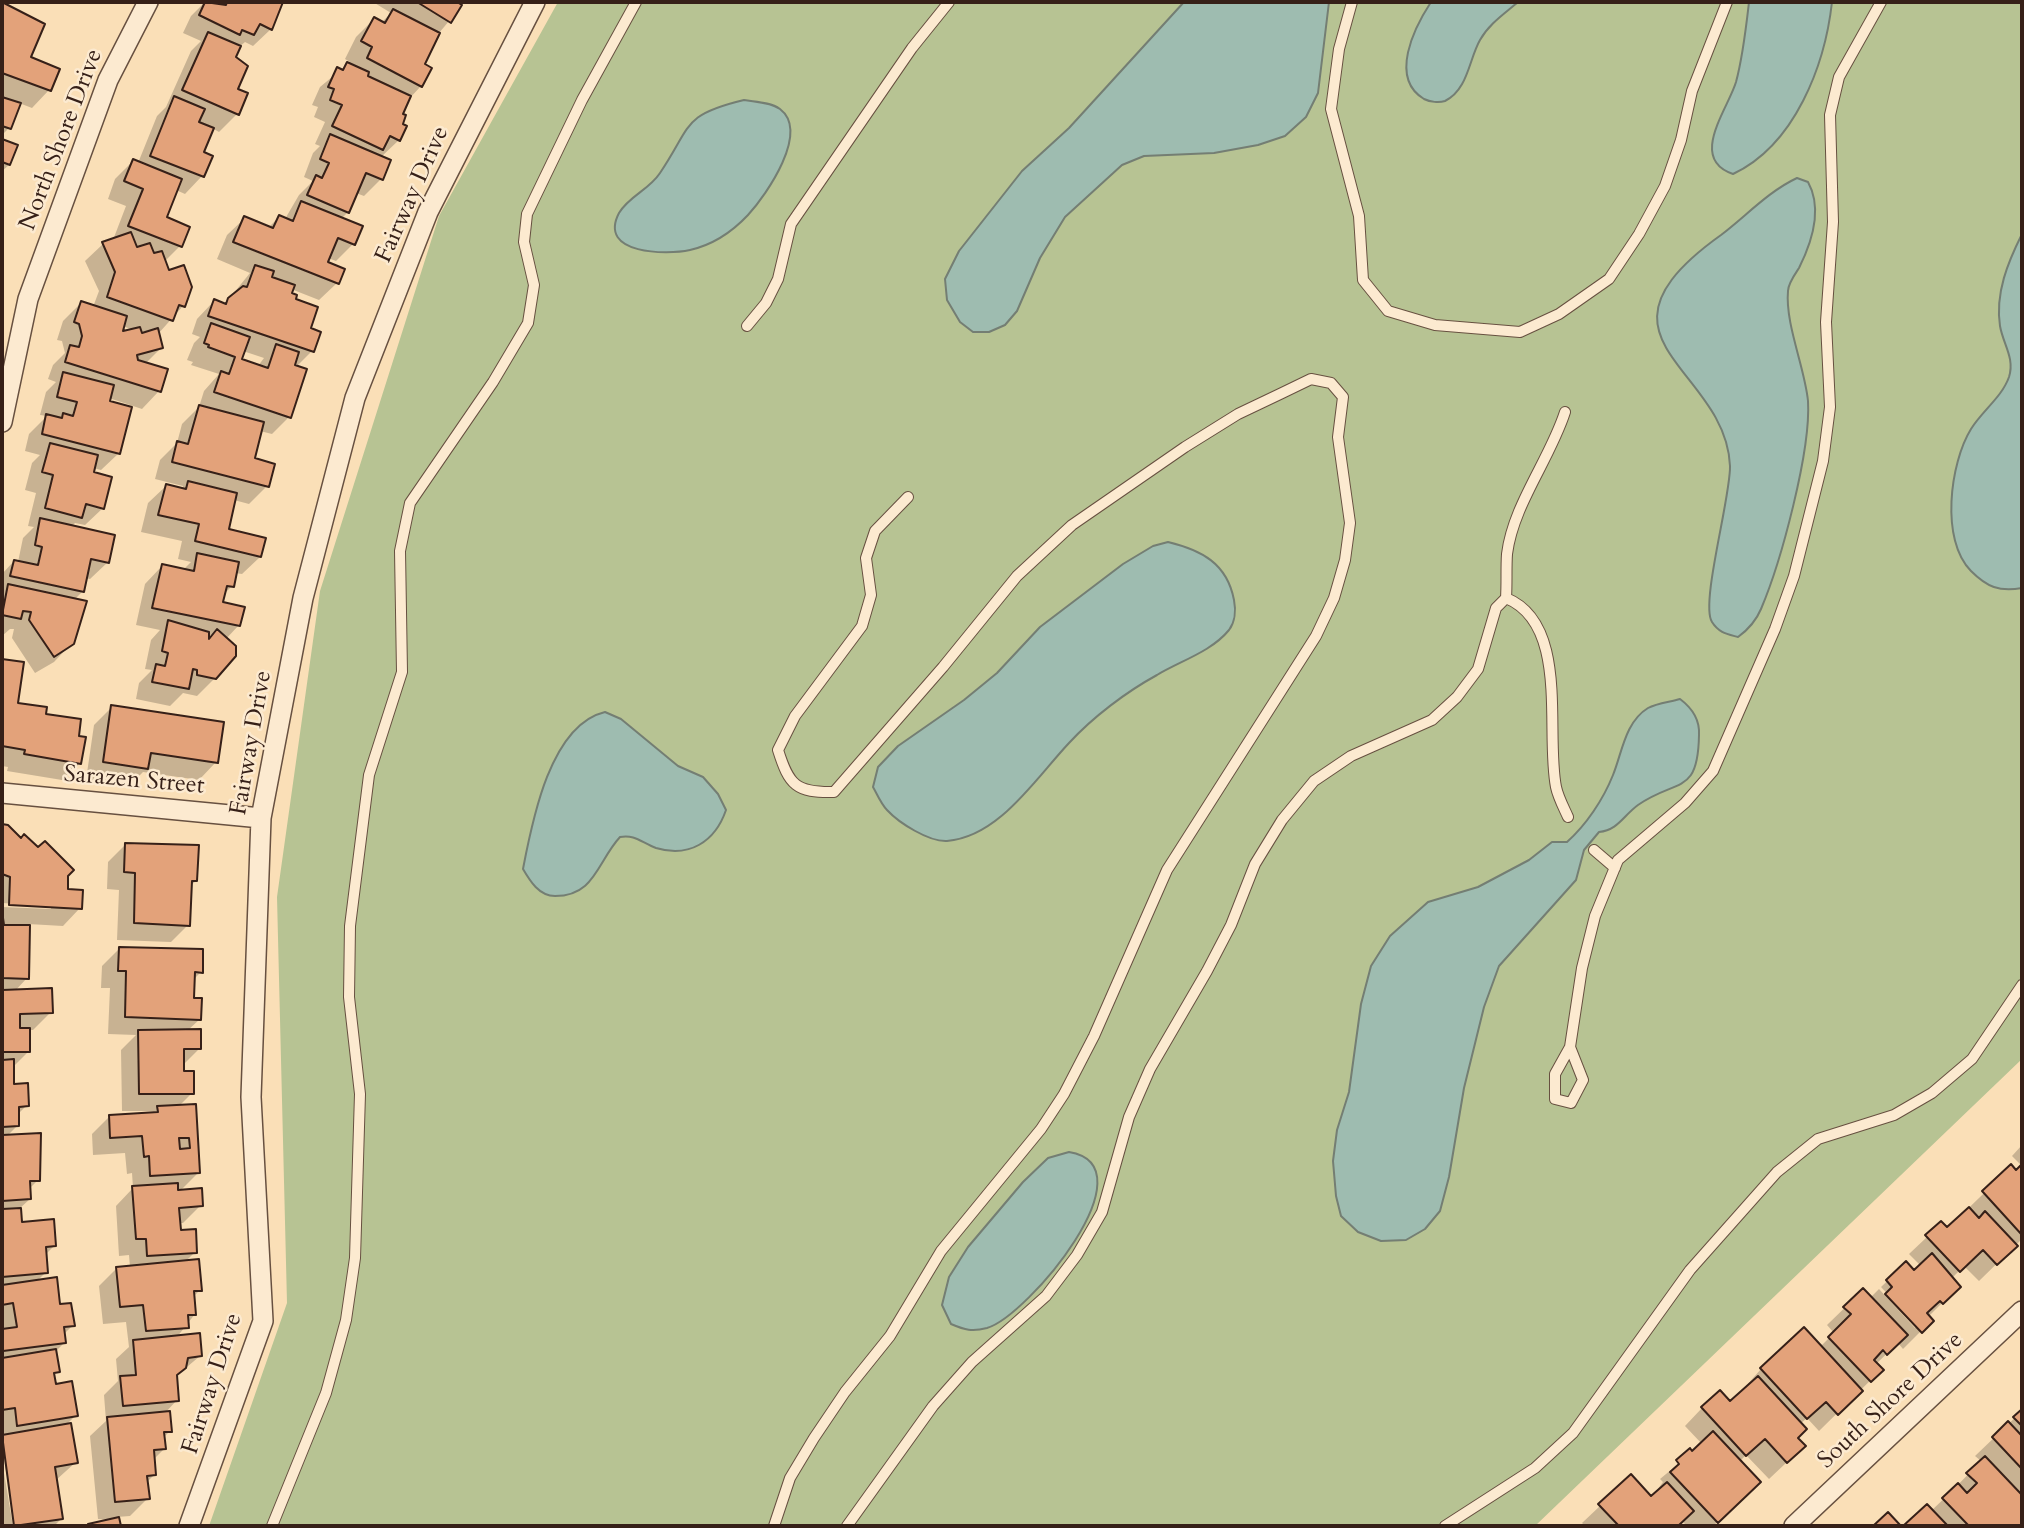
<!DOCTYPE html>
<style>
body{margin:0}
#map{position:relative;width:2024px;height:1528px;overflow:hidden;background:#fadfb7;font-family:Cardo,serif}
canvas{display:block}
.frame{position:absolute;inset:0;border:4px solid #362018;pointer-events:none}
</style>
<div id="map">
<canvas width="2024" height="1528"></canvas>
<div class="frame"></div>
</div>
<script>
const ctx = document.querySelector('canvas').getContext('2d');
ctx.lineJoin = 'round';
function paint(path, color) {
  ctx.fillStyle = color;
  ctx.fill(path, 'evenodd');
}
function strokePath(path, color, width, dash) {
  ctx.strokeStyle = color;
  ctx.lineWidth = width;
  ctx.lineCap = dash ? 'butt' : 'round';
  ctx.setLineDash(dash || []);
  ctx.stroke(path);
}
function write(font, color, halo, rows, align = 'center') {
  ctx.font = font + ' Cardo,serif';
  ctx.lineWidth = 5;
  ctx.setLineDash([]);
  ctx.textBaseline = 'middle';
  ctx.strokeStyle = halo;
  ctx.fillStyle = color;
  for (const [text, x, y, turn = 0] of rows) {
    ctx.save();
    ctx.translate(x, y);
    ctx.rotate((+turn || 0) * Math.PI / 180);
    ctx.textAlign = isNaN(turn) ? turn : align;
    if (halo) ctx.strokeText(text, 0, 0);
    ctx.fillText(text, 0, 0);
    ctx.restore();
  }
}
paint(new Path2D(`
 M558 2H2022V1059L1535 1526H209L287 1303 277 897 320 591 439 216Z`), '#b7c393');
const water = new Path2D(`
 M1184 2H1329L1318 93 1306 117 1285 136 1258 145 1214 153 1144 156 1122 165 1065 217 1040 258 1017 311 1005 325 989 332H973L960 322 947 300 945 279 959 251 1022 171 1069 128Z
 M1431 2H1518C1504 14 1489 24 1480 40 1469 59 1468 90 1445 101 1439 103 1430 102 1424 99 1389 78 1414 28 1431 2Z
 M1749 2H1832C1825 65 1795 145 1733 174 1688 159 1728 109 1736 82 1743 56 1746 28 1749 2Z
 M744 100C755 102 770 102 780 109 810 132 767 194 748 215 732 232 712 245 690 250 668 255 597 255 619 213 629 196 649 190 660 173 692 126 681 115 744 100Z
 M1797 178 1808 182C1823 209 1812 242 1799 268 1795 274 1788 284 1788 291 1785 324 1805 368 1808 401 1811 451 1781 562 1761 609 1756 621 1749 629 1738 637 1727 634 1719 633 1712 622 1700 604 1731 496 1730 466 1726 366 1574 340 1721 235 1746 216 1769 191 1797 178Z
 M2022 234V588C1999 592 1987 587 1971 571 1940 540 1950 463 1971 429 1982 411 2002 397 2009 377 2015 358 2003 344 2000 326 1995 293 2008 262 2022 234Z
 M1168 542C1201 550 1227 563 1234 600 1236 610 1235 622 1229 630 1211 652 1180 661 1157 675 1126 692 1093 717 1069 743 1036 778 999 837 947 841 929 842 899 823 887 810 881 804 877 794 873 787L878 767 898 746 964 700 997 673 1040 627 1123 564 1153 546Z
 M1680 699C1692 708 1700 719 1699 735 1698 796 1677 778 1638 805 1623 816 1618 830 1599 832L1584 850 1576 880 1499 966 1484 1007 1464 1088 1449 1177 1440 1211 1425 1229 1406 1240 1381 1241 1358 1232 1341 1216 1336 1196 1333 1161 1337 1130 1349 1092 1361 1004 1371 966 1390 936 1428 902 1478 887 1529 860 1552 842H1567C1586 825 1603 800 1613 775 1622 753 1625 722 1648 708 1657 703 1670 702 1680 699Z
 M605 712 621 719 678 766 703 777 718 794 726 810C715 842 689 858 656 848 642 843 635 834 620 837 597 862 595 896 555 896 539 896 530 881 523 869 532 822 550 725 605 712Z
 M1069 1152C1153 1166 1028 1316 987 1328 972 1332 965 1330 951 1324L942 1305 949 1277 968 1247 1023 1182 1048 1158Z`);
paint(water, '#9ebcb0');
strokePath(water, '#747e73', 2);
paint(new Path2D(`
 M205 2H282L271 29 253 46 245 42 237 49 233 58 236 89 246 94 237 114 219 132 212 128 202 153V176L185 194 176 190 164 218 180 246 164 262 183 306 158 334 161 348 145 364 159 391 142 409 109 398 119 453 101 470 93 468 103 508 85 525 75 523 71 527 108 562 90 579 85 578 83 591 74 600 72 643 54 662 35 673 12 638 14 629H10L2 636V574L14 561 18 562 23 538 34 527 28 526 36 493 25 490 32 463 40 455 25 451 29 434 47 416 40 415 46 392 56 382 48 379 53 365 65 353 62 341 57 340 63 321 81 303 93 307 99 291 85 261 103 244 113 240 126 206 108 199 115 179 133 161 138 163 157 116 166 107 191 51 201 41 183 33 191 16ZM122 326 134 330 120 334Z
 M373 2H465L439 33 422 64 421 86 408 100 401 115 399 140 381 157V179L364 196 356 193 348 212 341 219 353 244 336 261 328 258 326 262 337 283 319 300 291 289 290 295 308 330 312 351 296 367 289 417 272 434 260 431 252 460 267 486 249 504 234 500 226 530 260 557 242 574 235 573 232 586 222 596 221 603 239 625 225 640 215 678 197 696 183 693 170 706 136 699 139 683 152 670 145 669 151 640 160 630 136 625 145 584 162 566 183 570 191 562 178 559 182 541 141 532 148 503 166 486 182 490 183 486 155 479 160 460 177 443 182 424 199 407 204 391 219 374 191 365 193 362 187 360 194 343 200 337 192 334 197 319 214 301 224 305 250 273 217 259 227 235 245 218 268 228 279 217 285 219 299 195 313 181 304 177 313 153 320 146 315 144 325 122 314 117 318 107 312 105 320 87 350 62 345 59 356 37 374 19 381 23 391 13ZM243 351 264 358 258 366 240 360Z
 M2 3 22 12 28 58 49 90 32 108 19 103 9 128 2 135Z
 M2 141 16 146 9 165 2 171Z
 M2 660 22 664 16 704 44 715 77 737 80 763 62 780 7 771 8 767 2 766Z
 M112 707 216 762 199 780 143 772 129 786 86 780 94 725Z
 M2 826H7L67 875 66 891 80 908 63 926 28 924 27 978 15 991 51 1012 33 1030H28L29 1051 12 1068V1085L27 1105 17 1115V1126L6 1137 38 1180 29 1189 30 1199 19 1209 20 1224 54 1246 44 1256 46 1272 36 1282 73 1325 63 1335 64 1343 55 1352 58 1371 53 1376 55 1386 76 1415 65 1426 76 1462 55 1481 61 1519 54 1526H16L2 1449V907L51 909V906L2 903Z
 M126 844 196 881 190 886 188 925 171 942 117 940 119 890 107 889 108 862Z
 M119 949 201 972 193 980 192 999 200 1019 187 1031 200 1048 183 1065 192 1093 178 1107 194 1106 199 1172 179 1192 201 1205 183 1223H179V1232L195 1252 185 1262 200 1290 193 1297 195 1314 177 1337 200 1356 175 1377 177 1400 165 1413 170 1431 163 1438 164 1449 153 1460 154 1475 146 1483 148 1498 130 1516 117 1517 119 1526H88L113 1520 98 1519 90 1436 106 1421 104 1395 118 1381 116 1359 129 1347 126 1322 103 1324 99 1286 116 1269 130 1267 129 1255 119 1256 116 1206 133 1188 132 1173 127 1174 125 1153 93 1155 92 1134 109 1117 157 1114V1111H122L121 1050 136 1035 108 1034 110 988H101L102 966Z
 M2022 1145V1166L2012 1156Z
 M2011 1167 2016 1172 2022 1167V1239L1979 1281 1964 1266 1952 1278 1958 1287 1928 1317 1931 1321 1903 1349 1898 1343 1876 1364 1881 1370 1819 1431 1807 1418 1800 1424 1796 1438 1804 1446 1769 1479 1746 1455 1739 1462 1741 1500 1713 1526H1687L1682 1521 1677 1526H1585L1582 1523 1600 1506 1651 1498 1663 1482 1660 1479 1702 1444 1685 1426 1702 1408 1730 1404 1761 1369 1820 1347 1834 1333 1827 1325 1863 1290 1870 1298 1879 1289 1915 1328 1917 1325 1881 1287 1906 1263 1914 1272 1921 1266 1909 1254 1927 1237 1947 1229Z
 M2022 1411V1521L2018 1526H1905L1926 1506 1931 1511 1951 1492 1981 1461 1975 1456Z
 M2 1461 13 1526H2Z`), '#0003');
const building = new Path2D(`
 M2 2 45 24 31 57 60 69 51 91 2 73Z
 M205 2 226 5 227 2H283L272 30 260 24 254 35 242 30 240 35 199 15Z
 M417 2H457L462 5 451 23Z
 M393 9 440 33 425 64 432 68 422 87 367 58 372 47 361 41 374 17 385 23Z
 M208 32 241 46 236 57 248 66 238 89 248 93 239 115 182 90Z
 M347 62 369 72 368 76 411 96 403 114 406 115 403 124 407 126 400 141 390 136 383 150 332 126 342 105 330 100 334 89 328 87 337 67 343 70Z
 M174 96 205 109 199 122 214 128 204 152 213 156 204 177 150 156Z
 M2 97 21 103 11 129 2 126Z
 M330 134 391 160 383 180 366 173 349 213 307 195 316 175 322 178 329 163 320 159Z
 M2 139 18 145 10 165 2 162Z
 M133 159 182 179 167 217 190 227 182 247 128 226 143 189 124 181Z
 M301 201 363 226 355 245 338 238 328 262 345 269 339 284 233 242 244 216 273 228 279 215 293 221Z
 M131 232 137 247 150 243 154 253 162 251 169 270 184 265 192 287 185 307 179 305 173 321 107 297 115 272 102 242Z
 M255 265 274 271 272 277 295 285 292 293 297 295 296 299 318 307 311 328 321 332 314 352 208 316 214 299 226 304 228 298 243 286 247 287Z
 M81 301 127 316 123 331 140 327 142 333 158 328 163 348 137 355 138 360 168 369 161 392 65 362 70 345 79 347 82 336 79 324 74 322Z
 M211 323 250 337 242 359 268 368 276 344 299 352 295 365 307 369 291 418 214 392 221 371 229 374 235 357 208 347 209 345 204 343Z
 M63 372 114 385 110 401 132 407 120 454 42 434 46 414 62 418 63 413 73 416 77 402 57 397Z
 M199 405 264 422 255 458 275 464 269 487 172 462 177 441 188 444Z
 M50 443 98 455 94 472 112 477 104 509 86 504 82 518 45 508 53 475 42 472Z
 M188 481 237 493 229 529 266 538 261 557 195 541 199 524 158 515 166 484 186 489Z
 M40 518 115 535 109 563 91 559 84 592 10 576 14 560 38 565 42 547 35 545Z
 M197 553 239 562 234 587 227 586 223 602 245 607 240 626 152 608 162 564 194 571Z
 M8 584 87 601 74 644 54 657 29 620 31 612 23 611 21 619 2 615Z
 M168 620 209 632V639L217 629 236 646V656L216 679 197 675V670L193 669 189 689 152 682 156 664 165 666 168 653 162 651Z
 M2 659 24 662 18 703 47 707 46 714 81 719 79 736 86 737 81 764 24 754 25 750 2 746Z
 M111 705 224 722 218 763 151 753 148 769 103 762Z
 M2 824 8 825 21 838 24 834 38 847 45 841 74 870 68 876V889L83 890 82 909 9 905 10 877 2 874Z
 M125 843 199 845 197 881H192L190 926 134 923 135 873 124 872Z
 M2 911 4 925H30L29 979 2 978Z
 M119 947 203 949V973L195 972 194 998H202L201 1020 125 1017 126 971H118Z
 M52 988 53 1013 20 1014V1028H30V1052H2V990Z
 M201 1029V1049H184V1071H194V1094H139L138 1030Z
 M14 1059V1084L28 1083 29 1106 19 1107V1126L2 1127V1060Z
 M196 1104 200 1173 150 1176 149 1156 144 1157 142 1136 110 1138 109 1115 158 1112 157 1106ZM179 1138H189L190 1148 180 1149Z
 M41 1133 40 1181H30L31 1199 2 1201V1135Z
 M2011 1164 2016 1170 2022 1164V1235L1982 1191Z
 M178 1183V1190L202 1188 203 1206 179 1208 181 1230 196 1229 197 1253 147 1256 146 1239H136L132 1186Z
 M1969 1207 1979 1218 1985 1211 2018 1246 1997 1265 1983 1250 1960 1272 1925 1235 1941 1221 1947 1227Z
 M21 1208 22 1222 54 1219 56 1246 46 1247 48 1273 2 1277V1209Z
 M1932 1253 1961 1287 1943 1304 1940 1301 1927 1313 1934 1321 1922 1333 1885 1294 1892 1287 1886 1280 1906 1261 1914 1270Z
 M199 1259 202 1291H194L196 1315H188L189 1328 146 1331 143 1305 120 1307 116 1267Z
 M57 1277 60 1304 71 1303 75 1326 64 1327 66 1343 3 1351 2 1329 17 1327 13 1303 2 1305V1285Z
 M1863 1288 1908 1335 1887 1355 1883 1350 1874 1360 1884 1370 1871 1382 1828 1337 1851 1314 1843 1307Z
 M1804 1327 1863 1391 1838 1415 1826 1402 1807 1419 1760 1368Z
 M200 1333 202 1356 188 1358 186 1368 177 1375 179 1401 123 1406 120 1376 136 1375 133 1340Z
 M56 1349 60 1372 54 1373 56 1384 72 1381 78 1416 17 1426 15 1408 2 1410V1358Z
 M1758 1376 1807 1429 1798 1438 1806 1446 1787 1463 1765 1439 1746 1456 1701 1407 1720 1390 1730 1401Z
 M2022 1409V1426L2013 1417Z
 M170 1411 172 1432H164L166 1449 154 1450 156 1475 147 1476 150 1499 115 1502 107 1417Z
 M2008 1421 2022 1436V1469L1992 1437Z
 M71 1423 78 1463 55 1467 63 1519 14 1526 2 1435Z
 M1713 1431 1761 1482 1718 1523 1670 1472 1679 1464 1676 1460 1690 1448 1692 1451Z
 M1985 1456 2022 1495V1526H1969L1942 1498 1958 1483 1967 1493 1977 1483 1966 1473Z
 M1631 1474 1651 1496 1667 1482 1694 1511 1678 1526H1619L1598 1504Z
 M1927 1504 1948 1526H1903Z
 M1888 1512 1901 1526H1873Z
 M119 1517 121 1526H88V1524Z`);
paint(building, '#e3a27a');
strokePath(building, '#362018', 2);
const lane = new Path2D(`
 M1352 2 1339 49 1331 109 1359 216 1363 280 1388 311 1435 325 1520 332 1559 314 1609 279 1639 234 1665 186 1681 140 1692 91 1727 2
 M747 326 766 303 778 279 791 224 912 48 949 2
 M1506 598C1507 583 1506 568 1507 554 1513 505 1550 459 1565 412
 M1594 850 1615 868
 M1570 1047 1583 1080 1571 1103 1555 1099V1074L1570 1047 1582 968 1595 916 1618 860 1685 803 1713 771 1775 629 1794 576 1823 461 1830 407 1826 322 1833 222 1830 115 1839 77 1881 2
 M272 1526 326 1393 346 1320 355 1258 360 1094 349 997 350 926 369 775 402 672 400 551 410 503 493 382 528 323 534 285 524 242 527 214 582 100 636 2
 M774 1526 790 1478 814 1438 845 1392 890 1336 941 1251 1041 1129 1064 1094 1094 1036 1167 870 1316 636 1334 598 1345 560 1350 523 1338 437 1343 397 1331 383 1311 379 1280 394 1238 414 1185 447 1072 525 1017 576 943 667 834 792C796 793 789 785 778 750L795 716 862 626 871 595 866 558 875 531 908 497
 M847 1526 933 1406 972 1362 1046 1296 1077 1255 1102 1212 1129 1117 1150 1069 1207 971 1231 925 1255 864 1282 820 1314 781 1351 756 1432 720 1457 697 1478 669 1496 608 1506 598C1570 624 1545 732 1556 787 1558 797 1564 808 1568 817
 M1445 1526 1535 1468 1573 1433 1690 1270 1777 1172 1818 1139 1894 1115 1932 1093 1972 1059 2022 985`);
const street = new Path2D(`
 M2 422 28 299 108 80 148 2
 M2 793 261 818
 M189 1526 263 1321 251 1097 261 818 303 598 355 398 428 212 535 2
 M1794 1526 2022 1311`);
strokePath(lane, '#675040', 12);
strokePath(street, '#675040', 22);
strokePath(lane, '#fcead0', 10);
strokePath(street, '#fcead0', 19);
write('24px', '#362018', '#fcead0', [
 ["North Shore Drive",62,140,-69],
 ["Fairway Drive",413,195,-66],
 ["Fairway Drive",252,743,-80],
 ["Sarazen Street",134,781,5],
 ["Fairway Drive",213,1384,-72],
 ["South Shore Drive",1891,1401,-43]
]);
</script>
